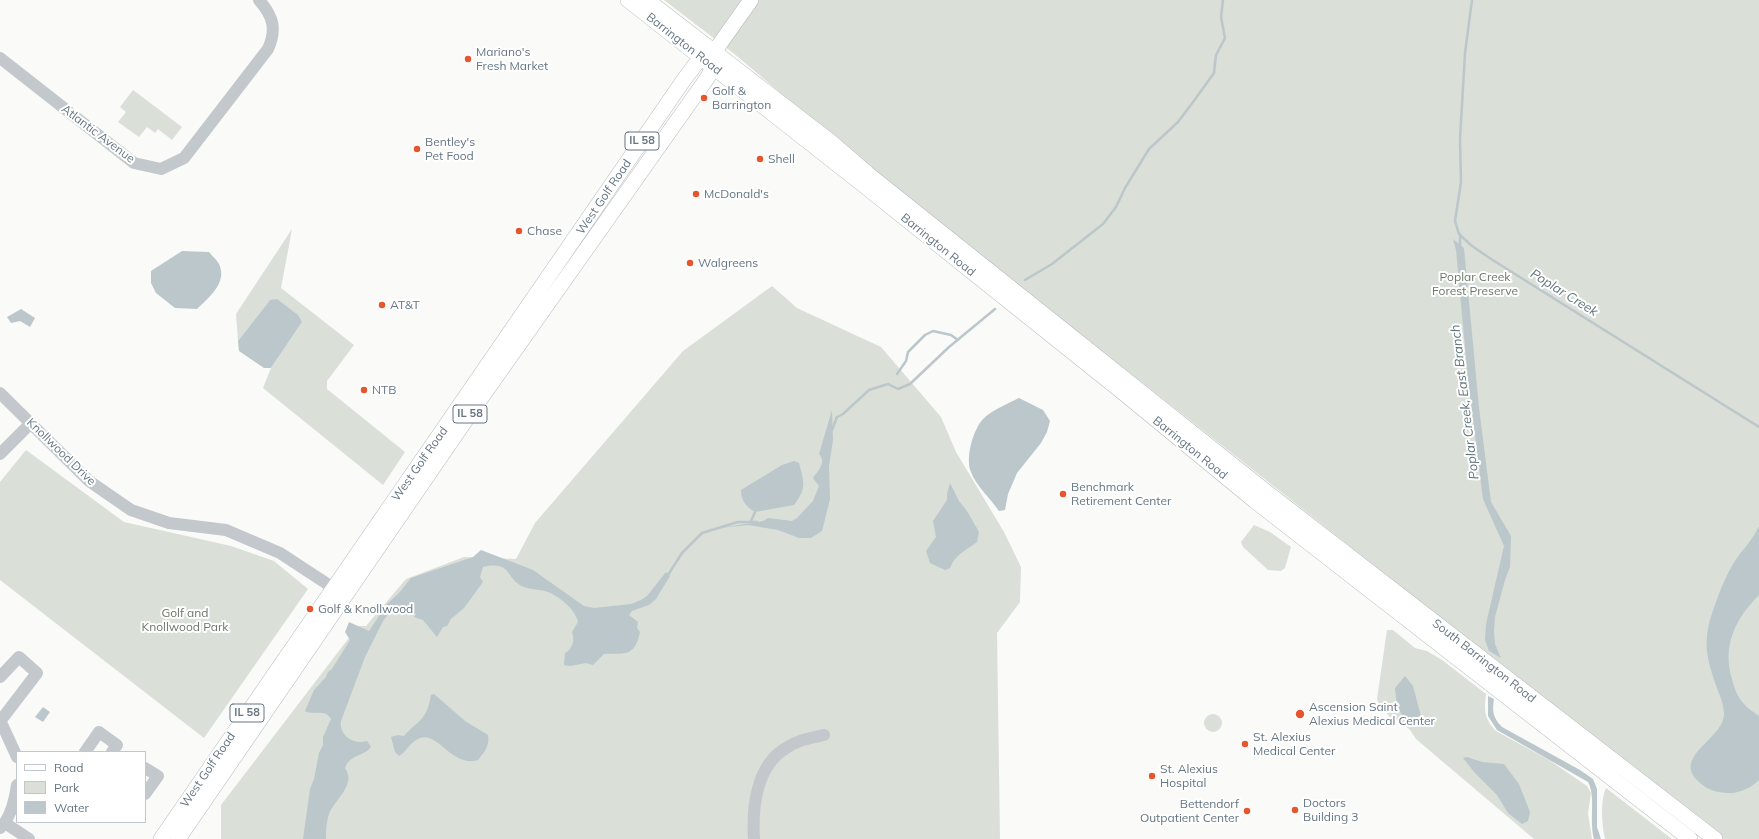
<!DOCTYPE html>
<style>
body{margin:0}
#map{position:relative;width:1759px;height:839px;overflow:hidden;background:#fafaf8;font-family:Mulish,sans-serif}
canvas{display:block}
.legend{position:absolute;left:16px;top:751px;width:130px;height:72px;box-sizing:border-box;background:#fff;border:1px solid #c1c8cd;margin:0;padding:5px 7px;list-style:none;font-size:12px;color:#657683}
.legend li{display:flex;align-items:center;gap:8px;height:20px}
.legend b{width:20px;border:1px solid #c1c8cd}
</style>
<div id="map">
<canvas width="1759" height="839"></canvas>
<ul class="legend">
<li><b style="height:5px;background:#fff"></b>Road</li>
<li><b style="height:11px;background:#dadfd7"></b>Park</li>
<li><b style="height:11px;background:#bbc7cb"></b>Water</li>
</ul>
</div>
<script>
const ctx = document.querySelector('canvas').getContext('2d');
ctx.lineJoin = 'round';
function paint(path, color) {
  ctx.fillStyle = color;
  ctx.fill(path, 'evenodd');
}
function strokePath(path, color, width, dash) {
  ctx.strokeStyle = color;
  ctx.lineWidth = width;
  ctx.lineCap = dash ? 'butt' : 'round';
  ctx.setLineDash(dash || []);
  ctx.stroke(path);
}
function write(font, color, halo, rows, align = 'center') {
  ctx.font = font + ' Mulish,sans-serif';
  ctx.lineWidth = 4;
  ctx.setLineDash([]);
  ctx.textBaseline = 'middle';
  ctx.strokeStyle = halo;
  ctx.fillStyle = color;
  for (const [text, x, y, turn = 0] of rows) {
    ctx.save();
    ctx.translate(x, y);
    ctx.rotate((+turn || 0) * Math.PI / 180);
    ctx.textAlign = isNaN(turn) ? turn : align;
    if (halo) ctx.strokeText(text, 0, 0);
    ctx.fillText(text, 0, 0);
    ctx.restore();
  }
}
paint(new Path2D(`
 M664 0H1759V839H1721L845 148 737 56Z
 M133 90 182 127 172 140 158 129 155 133 147 127 139 137 118 122 126 112 120 107Z
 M292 229 281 288 354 345 327 381V389L405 452 383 485 263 388 271 368 302 322 270 300 238 341 236 314Z
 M772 286 797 308 881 347 941 417 956 452 1004 532 1021 567 1020 602 997 633 1000 839H221V805L358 626H366L406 579 464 557 516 559 535 523 683 351Z
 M26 450 124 522 231 546 274 561 308 589 204 738 0 580V482Z
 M1254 525 1270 532 1291 547 1285 568 1281 571 1268 570 1243 547 1241 542Z
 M1387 630H1393L1415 648 1427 651 1442 660 1486 694C1484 711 1484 718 1496 731L1549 760 1587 786 1591 793 1588 813 1592 839H1534L1416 739 1410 730 1400 721 1391 718 1380 706 1377 699Z
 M1204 723a9 9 0 1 1 18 0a9 9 0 1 1-18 0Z
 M1606 788 1672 839H1605C1602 825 1600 801 1606 788Z`), '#dadfd7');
paint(new Path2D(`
 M1453 239 1464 248 1479 408 1491 502 1511 536 1510 567 1505 580 1495 617 1494 631 1495 644 1501 658 1489 651 1485 640 1486 624 1504 546 1483 499 1468 379 1456 250Z
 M182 251 209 252C212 256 217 260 219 264 228 283 208 298 197 309L175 308 156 293 151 283V271Z
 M277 299 298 315 302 322 271 368H264L239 351 238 341 270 300Z
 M21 309 35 318 30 327 20 321 11 323 7 317Z
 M1019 398 1043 410 1050 421 1047 432 1041 443 1017 473 1008 494 1005 510 999 511C991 499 976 486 971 472 965 458 973 430 983 419 992 410 1007 404 1019 398Z
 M832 410 833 440 829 466 830 499 822 531 811 538H799L778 530 748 525 720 528 763 521 768 518 792 521 797 518 813 501 819 486 813 478C818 471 827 462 819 454Z
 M794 461 799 463C804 483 807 488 794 505L755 512C746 507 741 500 741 490L782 465Z
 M950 483 959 501 967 511 979 532 977 542C967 550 955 554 950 568L945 570 930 563 926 551 936 537 933 521 947 500V494Z
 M1759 526V595C1735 619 1722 646 1732 679 1734 688 1738 698 1744 704 1748 709 1754 712 1759 716V780C1752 787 1742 792 1732 793 1720 793 1708 791 1699 782 1671 756 1724 739 1724 714 1724 705 1720 696 1717 688 1708 662 1703 647 1710 620 1716 601 1723 581 1733 564 1741 551 1753 540 1759 526Z
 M481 550 533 570 584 606 594 608 631 604 641 600 647 596 666 572 670 576 656 599 649 605 632 611 629 615 638 622 637 628 640 632C635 658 623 653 604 654L593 665 586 663 570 666 564 665 565 653C573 649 575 640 572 632L578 622C575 609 560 597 548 592 541 589 532 590 524 587 505 580 513 560 483 567L480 577 483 582 464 608 451 619 447 626 443 627 437 637 423 620 414 617 416 614 401 607 392 609 383 621 365 657 341 721C339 736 354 745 367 741L371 747C363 757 350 754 345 768 357 785 334 800 329 814 326 823 326 830 326 839H303L310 789 314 779 319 753 323 745V737L331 719C325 708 313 716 305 711L314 690 326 677 328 672 332 669 350 640 345 632 349 622 369 631 387 604 399 593 411 578 473 557Z
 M1405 676 1413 686 1421 716 1411 719 1403 717 1397 706 1395 688Z
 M434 694 465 721 488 735C490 745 484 753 478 760 452 768 439 732 420 738 411 741 407 751 399 756L395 752 391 737 398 735 404 736C420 718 426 722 431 695Z
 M1488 696 1494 699C1492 711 1493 718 1502 727L1580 770 1593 779 1597 789V827L1601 839H1594C1589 820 1596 796 1588 782L1497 730 1488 716Z
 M43 707 50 712 43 722 35 717Z
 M1467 757 1482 762 1504 764 1519 784 1530 812 1528 821 1522 824 1508 813 1497 795 1475 773 1463 758Z`), '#bbc7cb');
strokePath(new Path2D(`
 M1472 0 1465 53 1460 139 1461 182 1455 221 1459 234 1472 246 1491 259 1759 427
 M1460 234V247
 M1025 280 1052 264 1103 224 1116 207 1125 188 1149 149 1178 122 1196 98 1214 73 1216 55 1225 38 1221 17 1223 0
 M897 374 906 361 908 352 925 335 933 331 951 335 958 340
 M832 430 837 417 843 414 869 390 888 384 898 389 910 384 949 347 995 309
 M751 521 755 512
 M668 575 682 553 702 533 738 522H757`), '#bbc7cb', 2.5);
const major = new Path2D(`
 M628 0 861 183 1126 395 1255 501 1690 839
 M647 0 831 142 868 174 1264 490 1715 839
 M714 52 751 0
 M161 839 683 81 701 57 709 54
 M178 839 474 408 708 77 713 67V59`);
strokePath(major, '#b5babe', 16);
strokePath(new Path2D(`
 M0 58 134 163 161 169 184 158 268 49C277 29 273 16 259 0
 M0 393 89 481 131 510 169 523 226 530 280 553 341 593
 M0 454 31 423
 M0 677 19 657 37 673 1 720
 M0 720 17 757
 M85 752 99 732 117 745 112 752
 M145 768 158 776 145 794
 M5 823 29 839
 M0 828C11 818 15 799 17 785
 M754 839C752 808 756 766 786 748 798 740 810 738 824 735`), '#c3c8cc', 12);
strokePath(major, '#fff', 15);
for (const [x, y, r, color] of [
 [468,59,4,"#e4572e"],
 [704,98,4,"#e4572e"],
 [417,149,4,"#e4572e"],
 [760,159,4,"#e4572e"],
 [696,194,4,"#e4572e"],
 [519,231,4,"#e4572e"],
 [690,263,4,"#e4572e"],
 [382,305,4,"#e4572e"],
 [364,390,4,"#e4572e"],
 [1063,494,4,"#e4572e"],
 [310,609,4,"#e4572e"],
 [1300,714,5,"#e4572e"],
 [1245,744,4,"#e4572e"],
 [1152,776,4,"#e4572e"],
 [1295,810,4,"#e4572e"],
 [1247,811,4,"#e4572e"]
]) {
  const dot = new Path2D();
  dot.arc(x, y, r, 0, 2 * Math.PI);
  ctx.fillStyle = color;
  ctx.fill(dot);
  strokePath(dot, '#fff', 1.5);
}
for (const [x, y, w] of [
 [642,141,34],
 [470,414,34],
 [247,713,34]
]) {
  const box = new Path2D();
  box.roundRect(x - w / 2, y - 9, w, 18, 3);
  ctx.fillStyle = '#fff';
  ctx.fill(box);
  strokePath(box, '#657683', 1);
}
write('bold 11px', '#657683', null, [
 ["IL 58",642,141],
 ["IL 58",470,414],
 ["IL 58",247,713]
]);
write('12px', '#657683', '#fff', [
 ["Barrington Road",684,44,38],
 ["Atlantic Avenue",98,134,37],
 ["West Golf Road",604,197,-56],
 ["Barrington Road",938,245,39],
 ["Barrington Road",1190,448,39],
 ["Knollwood Drive",61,452,44],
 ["West Golf Road",420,464,-55],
 ["South Barrington Road",1484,661,38],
 ["West Golf Road",208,770,-56]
]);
write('12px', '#657683', '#fff', [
 ["Mariano's",476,52],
 ["Fresh Market",476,66],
 ["Golf &",712,91],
 ["Barrington",712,105],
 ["Bentley's",425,142],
 ["Pet Food",425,156],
 ["Shell",768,159],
 ["McDonald's",704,194],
 ["Chase",527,231],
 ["Walgreens",698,263],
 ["AT&T",390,305],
 ["NTB",372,390],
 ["Benchmark",1071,487],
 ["Retirement Center",1071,501],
 ["Golf & Knollwood",318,609],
 ["Ascension Saint",1309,707],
 ["Alexius Medical Center",1309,721],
 ["St. Alexius",1253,737],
 ["Medical Center",1253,751],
 ["St. Alexius",1160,769],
 ["Hospital",1160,783],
 ["Doctors",1303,803],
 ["Building 3",1303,817],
 ["Bettendorf",1239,804,"right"],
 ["Outpatient Center",1239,818,"right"]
], 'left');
write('12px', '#687a64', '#fff', [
 ["Poplar Creek",1475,277],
 ["Forest Preserve",1475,291],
 ["Golf and",185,613],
 ["Knollwood Park",185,627]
]);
write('italic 13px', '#60757c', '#fff', [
 ["Poplar Creek",1564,293,32],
 ["Poplar Creek, East Branch",1465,402,-97]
]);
</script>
